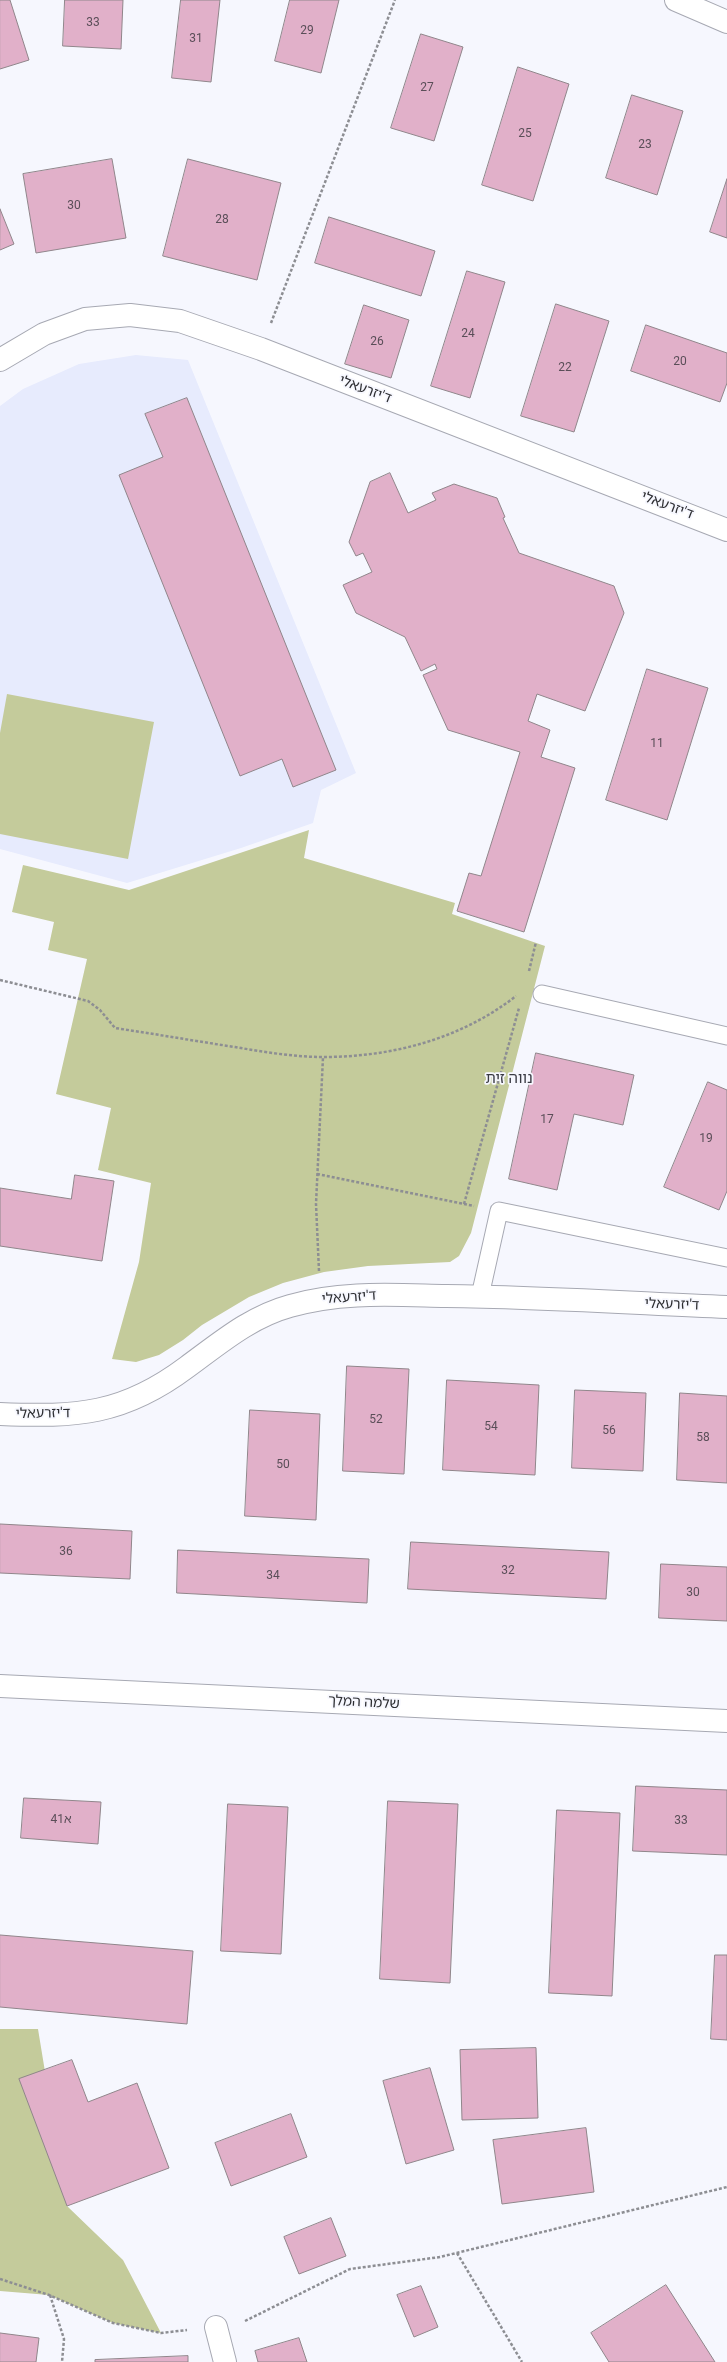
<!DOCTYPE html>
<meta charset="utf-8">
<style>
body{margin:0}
canvas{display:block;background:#f6f7fe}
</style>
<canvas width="727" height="2362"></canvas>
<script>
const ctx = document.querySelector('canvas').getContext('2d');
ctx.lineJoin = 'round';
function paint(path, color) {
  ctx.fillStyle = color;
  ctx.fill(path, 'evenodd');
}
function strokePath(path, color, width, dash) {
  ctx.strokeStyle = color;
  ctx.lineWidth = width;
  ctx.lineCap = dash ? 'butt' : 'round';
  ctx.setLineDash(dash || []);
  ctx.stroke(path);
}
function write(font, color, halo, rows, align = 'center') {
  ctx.font = font + ' Roboto,"Noto Sans Hebrew",sans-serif';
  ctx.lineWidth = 3.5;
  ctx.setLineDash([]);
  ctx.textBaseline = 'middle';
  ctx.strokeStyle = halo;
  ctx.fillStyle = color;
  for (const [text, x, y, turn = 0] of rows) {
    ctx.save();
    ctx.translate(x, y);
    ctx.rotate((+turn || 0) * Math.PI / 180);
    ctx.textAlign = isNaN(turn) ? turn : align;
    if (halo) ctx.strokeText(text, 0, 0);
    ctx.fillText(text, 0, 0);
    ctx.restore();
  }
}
paint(new Path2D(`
 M136 355 188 360 356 773 321 790 313 823 241 848 127 883 0 849V406L23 389 79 364Z`), '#e7ebfd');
paint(new Path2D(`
 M7 694 154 722 128 859 0 834V733Z
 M309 830 304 858 455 903 452 914 545 946 471 1233 459 1256 450 1262 368 1266 324 1272 283 1283 249 1297 202 1325 183 1340 159 1355 136 1362 112 1359 139 1262 151 1183 98 1170 111 1108 56 1094 87 959 48 950 54 922 12 912 23 865 129 890Z
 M0 2029H38L67 2206 123 2260 161 2333 113 2323 49 2295 0 2291Z`), '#c4cb9b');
const building = new Path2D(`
 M0 0H10L29 60 0 69Z
 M65 0H123L121 49 63 46Z
 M181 0H220L211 82 172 78Z
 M290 0H339L321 73 275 61Z
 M421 34 463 47 434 141 391 128Z
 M518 67 569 84 533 201 482 185Z
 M632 95 683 111 657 195 606 178Z
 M112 159 126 238 36 253 23 174Z
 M188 159 281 183 257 280 163 256Z
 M727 179V238L710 232Z
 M0 209 14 244 0 250Z
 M329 217 435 251 421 296 315 263Z
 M467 271 505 282 470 398 431 386Z
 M556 304 609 321 574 432 521 416Z
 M364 305 409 320 391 378 345 364Z
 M646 325 727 353V383L720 402 631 371Z
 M187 398 336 770 293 787 282 759 240 776 119 475 163 457 145 414Z
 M390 473 408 513 436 500 432 493 454 484 497 498 505 517 503 518 519 553 614 586 624 613 585 711 537 694 528 721 550 730 541 757 575 768 524 932 457 911 469 873 481 876 520 752 448 730 423 675 437 669 435 664 421 671 405 637 356 613 343 585 372 572 363 553 356 556 349 542 370 482Z
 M647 669 708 688 667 820 606 800Z
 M536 1053 634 1075 623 1125 574 1114 557 1190 509 1179Z
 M708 1082 727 1090V1191L719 1210 664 1187Z
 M75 1175 114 1181 102 1261 0 1246V1188L71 1199Z
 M347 1366 409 1369 404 1474 343 1471Z
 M447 1380 539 1385 535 1475 443 1470Z
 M575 1390 646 1393 643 1471 572 1468Z
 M680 1393 727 1396V1483L677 1480Z
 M250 1410 320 1414 316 1520 245 1516Z
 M0 1524 132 1531 130 1579 0 1573Z
 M411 1542 609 1552 606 1599 408 1589Z
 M178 1550 369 1559 367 1603 177 1593Z
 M661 1564 727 1567V1621L659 1618Z
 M636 1786 727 1790V1855L633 1851Z
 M24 1798 101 1802 98 1844 21 1838Z
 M388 1801 458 1804 450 1983 380 1979Z
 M228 1804 288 1807 281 1954 221 1951Z
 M557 1810 620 1813 612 1996 549 1993Z
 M0 1935 193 1951 187 2024 0 2007Z
 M715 1955H727V2040L711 2039Z
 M536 2048 538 2118 462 2120 460 2050Z
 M72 2060 88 2102 137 2083 169 2168 67 2206 19 2079Z
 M430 2068 454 2150 406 2164 383 2081Z
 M291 2114 307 2157 231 2186 215 2143Z
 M586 2128 594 2192 502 2204 493 2140Z
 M331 2218 346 2256 299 2274 284 2237Z
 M666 2285 715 2362H609L591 2333Z
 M421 2286 438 2327 414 2337 397 2295Z
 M0 2333 39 2338 36 2362H0Z
 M299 2338 307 2362H258L255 2351Z
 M188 2356V2362H95V2360Z`);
paint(building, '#e1b0c9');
strokePath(building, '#90868b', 1);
const service = new Path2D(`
 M542 994 727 1036
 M480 1296 499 1211 727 1258`);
const minor = new Path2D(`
 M0 360 44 334 85 319 130 315 180 321 261 349 727 530
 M0 1414C77 1417 123 1415 187 1367 220 1343 250 1317 290 1306 341 1291 394 1295 446 1296 539 1297 633 1303 727 1307
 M216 2327 225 2362`);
const tertiary = new Path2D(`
 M676 0 727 22
 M0 1686 727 1721`);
strokePath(service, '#a7a9b3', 19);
strokePath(minor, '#a7a9b3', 24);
strokePath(tertiary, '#a7a9b3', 24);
strokePath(new Path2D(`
 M271 323 395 0
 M529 971 536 942
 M0 980 88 1001 100 1010 115 1028C155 1034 195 1041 235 1047 264 1052 294 1057 323 1057 392 1057 461 1039 516 996
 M317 1174 474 1206
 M464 1204 519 1008
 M319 1271 316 1204 323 1057
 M457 2253 522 2362
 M0 2279 49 2295 113 2323 161 2333 187 2330
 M50 2295 64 2339 62 2362
 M245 2321 350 2269 440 2257 727 2187`), '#8d8e93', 2.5, [3, 2]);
strokePath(service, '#fff', 17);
strokePath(minor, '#fff', 22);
strokePath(tertiary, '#fff', 22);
write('12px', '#5a4e58', null, [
 ["33",93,23],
 ["29",307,31],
 ["31",196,39],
 ["27",427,88],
 ["25",525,134],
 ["23",645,145],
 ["30",74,206],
 ["28",222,220],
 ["24",468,334],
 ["26",377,342],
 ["20",680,362],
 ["22",565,368],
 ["11",657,744],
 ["17",547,1120],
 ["19",706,1139],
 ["52",376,1420],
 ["54",491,1427],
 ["56",609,1431],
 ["58",703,1438],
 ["50",283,1465],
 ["36",66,1552],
 ["32",508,1571],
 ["34",273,1576],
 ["30",693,1593],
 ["41א",61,1820],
 ["33",681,1821]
]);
write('14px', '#2d2e32', '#f6f7fe', [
 ["ד'יזרעאלי",365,390,21],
 ["ד'יזרעאלי",667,506,21],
 ["ד'יזרעאלי",349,1298,-4],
 ["ד'יזרעאלי",672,1305,2],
 ["ד'יזרעאלי",43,1414,-1],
 ["שלמה המלך",364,1703,3]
]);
write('15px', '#3a3b44', '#f6f7fe', [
 ["נווה זית",509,1079]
]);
</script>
